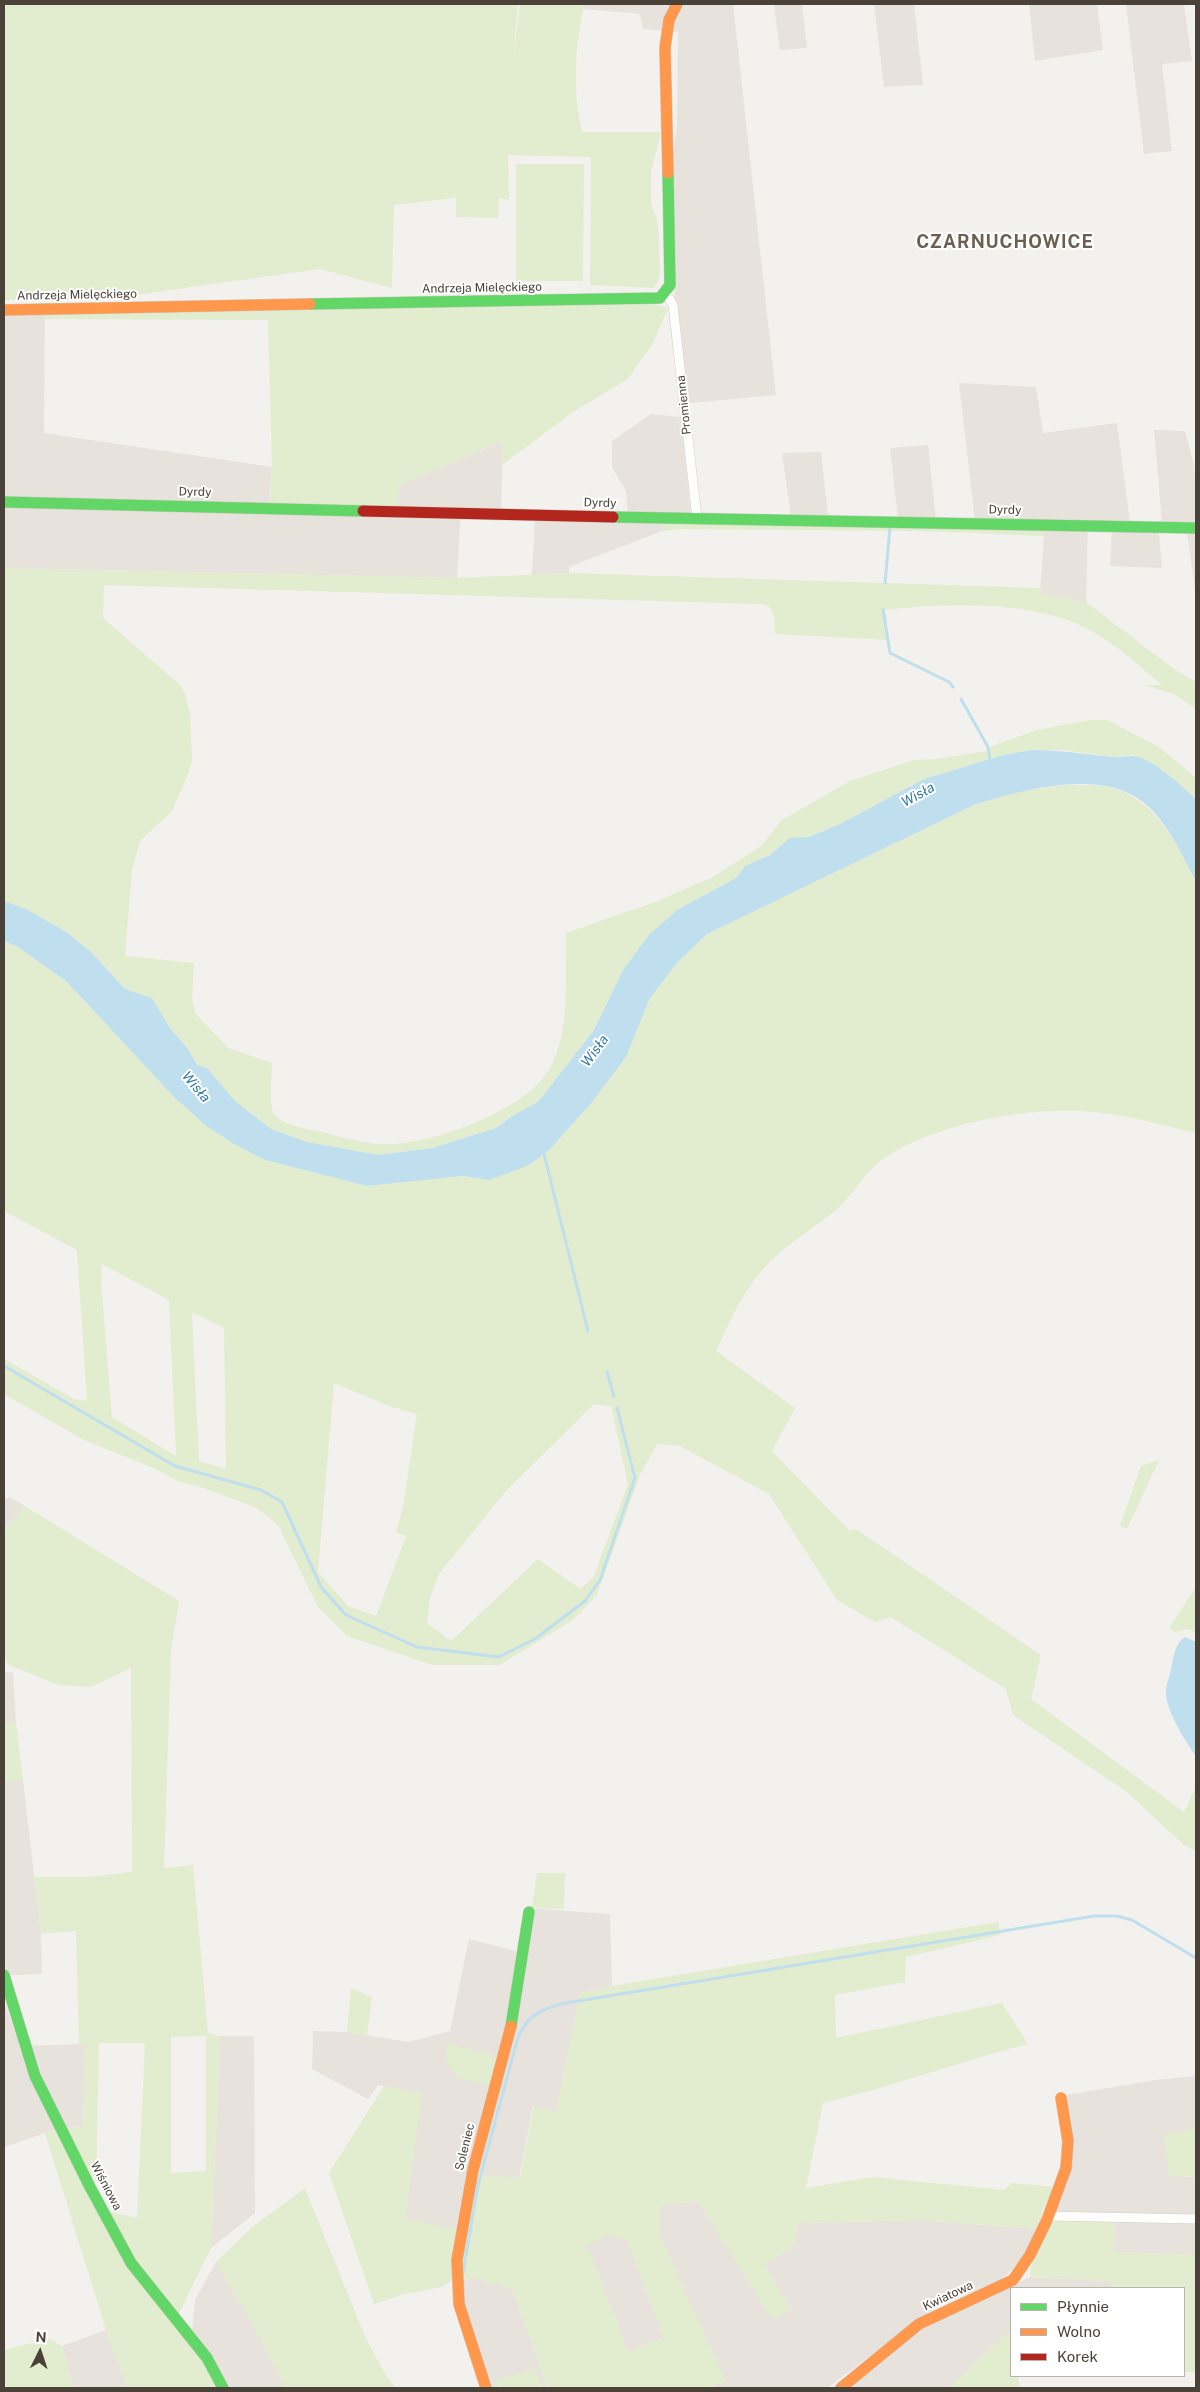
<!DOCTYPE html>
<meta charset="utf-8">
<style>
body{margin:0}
#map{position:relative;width:1200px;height:2392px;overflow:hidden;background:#f3f1ed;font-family:"Public Sans",sans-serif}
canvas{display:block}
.frame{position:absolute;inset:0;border:5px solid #4a4239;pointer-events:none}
.legend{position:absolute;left:1010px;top:2287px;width:175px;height:90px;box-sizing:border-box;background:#fff;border:1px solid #b7b3b0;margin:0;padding:6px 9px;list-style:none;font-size:15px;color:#4a4239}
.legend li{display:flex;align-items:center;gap:10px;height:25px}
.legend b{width:25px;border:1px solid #b7b3b0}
.north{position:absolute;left:15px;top:2327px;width:50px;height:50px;-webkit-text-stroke:4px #fff;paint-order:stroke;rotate:4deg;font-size:14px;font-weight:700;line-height:20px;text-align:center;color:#4a4239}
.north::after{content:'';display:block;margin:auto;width:18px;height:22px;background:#4a4239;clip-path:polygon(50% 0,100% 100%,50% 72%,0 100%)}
</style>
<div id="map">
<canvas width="1200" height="2392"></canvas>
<div class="frame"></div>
<ul class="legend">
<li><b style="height:6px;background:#63d668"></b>Płynnie</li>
<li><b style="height:6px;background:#ff974d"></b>Wolno</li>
<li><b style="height:6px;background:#b3261e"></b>Korek</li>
</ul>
<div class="north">N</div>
</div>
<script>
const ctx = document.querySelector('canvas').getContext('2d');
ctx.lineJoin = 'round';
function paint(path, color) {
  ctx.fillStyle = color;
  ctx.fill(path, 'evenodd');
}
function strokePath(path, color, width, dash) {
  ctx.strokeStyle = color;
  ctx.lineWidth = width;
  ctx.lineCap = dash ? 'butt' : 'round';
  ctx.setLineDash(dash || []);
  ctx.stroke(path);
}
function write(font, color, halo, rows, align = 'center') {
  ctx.font = font + ' "Public Sans",sans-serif';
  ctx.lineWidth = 4;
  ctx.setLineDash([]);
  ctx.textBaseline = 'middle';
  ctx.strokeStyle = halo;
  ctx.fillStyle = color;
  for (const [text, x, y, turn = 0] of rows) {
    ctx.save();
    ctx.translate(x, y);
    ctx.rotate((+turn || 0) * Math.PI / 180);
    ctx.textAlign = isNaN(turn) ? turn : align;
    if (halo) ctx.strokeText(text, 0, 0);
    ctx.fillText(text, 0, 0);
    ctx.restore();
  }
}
paint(new Path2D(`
 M584 4H733L776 395 680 404 668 308 675 295 673 154 677 126 678 32 643 29 640 14 583 9Z
 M774 4H802L807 48 780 50Z
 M874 4H914L923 85 884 87Z
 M1029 4H1097L1103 50 1035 61Z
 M1126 4H1184L1192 61 1162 64 1172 151 1144 154Z
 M45 313 44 433 272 467 269 511 398 507 399 485 503 441 501 510 461 508 457 578 4 568V314Z
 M959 383 1036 387 1043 433 1117 423 1130 523H1162L1154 430 1185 431 1194 465 1196 502V596L1187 533H1159L1162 568 1110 566 1112 524H1088L1086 602 1040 594 1045 522 975 520Z
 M651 414 681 417 691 515 628 513 626 491 612 467V441Z
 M928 445 936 520 898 518 890 448Z
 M821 452 828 516 791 515 782 453Z
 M535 518 663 520 662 531 569 567V573L532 575Z
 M10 1497 25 1506 4 1530V1500Z
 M13 1672 16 1722 4 1724V1673Z
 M23 1780 41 1934 42 1974 8 1975 4 1960V1782Z
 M527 1908 610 1914 612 1986 580 1993 556 2112 533 2106 519 2179 458 2229 405 2220 421 2094 378 2085 368 2099 312 2069 313 2031 347 2032 409 2042 450 2031 469 1939 519 1952Z
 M4 2001 20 2046 86 2044 83 2126 54 2130 4 2147Z
 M220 2036H254L255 2213 211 2248Z
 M1196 2076V2129L1165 2134 1169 2175 1196 2177V2255L1115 2252 1114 2215 1054 2213 1074 2149 1066 2095 1156 2080Z
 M698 2201 772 2319 792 2310 764 2265 795 2245 799 2223 922 2220 1038 2229 1023 2259 1001 2280 937 2306 827 2388H709L725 2381 660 2236V2206Z
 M611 2235 627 2239 664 2338 628 2352 587 2244Z
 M216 2262 267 2350 286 2388H228L192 2331 195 2300Z
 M1030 2277 1111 2281V2288H1011V2329L950 2388H849L919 2328Z
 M478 2278 512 2289 548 2388H492L463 2303 464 2280Z
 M106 2330 128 2388H74L62 2346Z`), '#e7e2db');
paint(new Path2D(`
 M4 4H518L513 62 520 4H584C575 50 572 86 582 132H661L651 172V203L658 224 660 276 654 288 590 285 591 157 508 155 509 200 499 198 498 218 456 217V198L394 205 392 288 320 269 106 299 4 300Z
 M516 164H584L583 281H516Z
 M653 304 668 308 653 343 628 379 573 412 502 465V441L399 485 398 507 270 504 272 467 268 320 45 319V313Z
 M663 520 1044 530V536L920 531 680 529 662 531Z
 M4 568 457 578 569 573 1040 588V594L1086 602 1174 669 1196 682V709L1174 694 1144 685H1162C1133 660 1099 629 1061 618 1007 601 940 604 885 610L889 640 775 634 774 615 769 606 761 604 104 585 103 618 179 684 185 693 190 714 192 761 189 772 172 811 140 841 132 870 125 956 194 963 192 1000 196 1014 228 1048 272 1063C272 1075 268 1107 275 1115 286 1127 306 1128 321 1132 340 1136 360 1143 380 1144 426 1147 515 1114 544 1077 572 1042 565 976 566 933L655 902 713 877 761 846 782 820 850 781 914 760 936 759 987 751 992 746 1037 730 1091 720H1107L1159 747 1196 778V799L1161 769 1133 755 1115 757 1063 750H1032L1003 755 924 779 842 823 809 837 790 839 770 855 745 866 736 878 677 910 623 970 594 1030 539 1101 512 1116 496 1128 432 1148 378 1155 307 1142 271 1129 235 1101 207 1068 197 1065 188 1049 170 1028 152 998 125 989 92 953 26 909 4 901Z
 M1063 785C1076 785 1089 785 1102 786 1152 793 1175 840 1196 881V1133C1162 1125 1128 1115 1093 1112 1031 1106 933 1123 882 1160 864 1173 853 1195 836 1210 814 1228 788 1243 768 1264 744 1288 730 1321 716 1351L795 1408 772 1451 850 1531 856 1529 1041 1655 1031 1699 1184 1812 1196 1787V1852L1183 1844 1127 1792 1013 1715 1006 1689 891 1617 875 1622 837 1600 769 1494 680 1446 657 1444 640 1475 597 1595 573 1620 500 1665H432L347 1636 318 1607 278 1525 257 1508 201 1487 177 1481 154 1468 84 1440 4 1394V1359L74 1399 87 1401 77 1250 4 1211V941L18 947 67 982 173 1096 205 1125 232 1143 265 1160 367 1186 463 1176 489 1180 550 1149 592 1102 626 1057 650 998 677 963 707 934 976 804 1018 792ZM102 1264 169 1300 176 1456 112 1417 101 1282ZM192 1312 224 1328 226 1469 199 1461ZM334 1383 392 1407 417 1414 403 1507 396 1532 406 1536 376 1616 348 1606 318 1572ZM594 1404 611 1406 628 1484 593 1578 580 1589 538 1559 451 1641 427 1623 430 1598 439 1574 505 1492Z
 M1159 1460 1127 1529 1120 1526 1141 1466Z
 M25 1506 179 1601 171 1651 164 1868 193 1865 208 2033 220 2036 211 2248 178 2315 135 2264 110 2212 137 2218 145 2043H99L96 2181 64 2129 83 2126 86 2044H79L76 1931 41 1934 34 1877H88L132 1872 131 1668 91 1687 58 1685 7 1664 4 1651V1530ZM206 2036V2171L171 2173V2037Z
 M1196 1587V1632L1188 1629 1175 1632 1169 1628Z
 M16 1722 23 1780 4 1782V1724Z
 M537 1873H565L564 1909 532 1908Z
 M998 1922 1001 1935 906 1957 905 1982 835 1995 836 2038 1002 2003 1028 2044C959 2061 893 2087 823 2103L806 2188 873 2177 1004 2190 1012 2183 1056 2187 1043 2209 1038 2229 922 2220 799 2223 795 2245 764 2265 792 2310 772 2319 698 2201 660 2206V2236L726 2381 709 2388H548L512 2289 478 2278 451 2281 442 2287 401 2295 374 2304 329 2173 384 2086 422 2094 405 2219 458 2229 477 2174 520 2178 534 2106 556 2112 580 1993 612 1986ZM611 2235 627 2239 664 2338 628 2352 588 2245Z
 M351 1988 372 1997 367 2035 347 2032Z
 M446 2043 490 2054 497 2061 492 2085 457 2078 447 2062Z
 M58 2129 127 2263 203 2358 217 2388H128L106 2330 45 2133Z
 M1196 2129V2177L1169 2175 1164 2134Z
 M305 2188 366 2339 387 2377 396 2388H286L267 2350 216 2262 251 2228Z
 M1114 2220 1115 2252 1196 2255V2372H1184V2288H1111V2281L1030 2277C1031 2259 1041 2232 1055 2221Z
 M1011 2329V2376H1018L1020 2388H950Z
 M49 2339 62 2346 74 2388H4V2350Z
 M535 2368 543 2388H498L495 2381Z`), '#e2ecce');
paint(new Path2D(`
 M1032 750C1060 750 1086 754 1113 757 1124 758 1133 753 1144 759 1163 768 1180 785 1196 799V881C1181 854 1168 822 1143 802 1099 768 1024 790 976 804L707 934 677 963 650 998 626 1057 592 1102 550 1149 529 1165 489 1180 463 1176 367 1186 265 1160 232 1143 205 1125 173 1096 67 982 18 947 4 941V901L26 909 68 933 92 953 125 989 152 998 170 1028 188 1049 197 1065 207 1068 235 1101 271 1129 307 1142 378 1155 432 1148 496 1128 512 1116 539 1101 594 1030 623 970 649 935 677 910 736 878 745 866 770 855 790 838 809 837 842 823 924 779 1003 755Z
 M1185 1637 1196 1642V1756C1186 1743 1164 1707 1166 1690 1167 1682 1171 1672 1172 1664 1174 1654 1176 1643 1185 1637Z`), '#bfdfef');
strokePath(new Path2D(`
 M885 583 890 528
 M883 609 890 653 949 682 953 687
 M961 699 988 747 990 760
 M543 1150 588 1331
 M4 1366 175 1466 261 1490 282 1502 321 1587 346 1615 417 1647 499 1657 535 1639 585 1601 600 1580 635 1478 617 1408
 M607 1372 614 1396
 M463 2273 478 2185 517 2041C525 2018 537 2011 560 2004L1094 1916H1117L1132 1920 1196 1958`), '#bfdfef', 3);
const street = new Path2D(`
 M666 293 673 305 697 518
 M1047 2216 1196 2219`);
const fast = new Path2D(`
 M310 304 660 298 670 285 668 173
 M4 502 363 511
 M613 517 1196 528
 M4 1975 35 2076 90 2187 131 2263 207 2358 223 2388
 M511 2026 529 1912`);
const slow = new Path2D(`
 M668 173 665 48 669 20 677 4
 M4 310 310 304
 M486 2388 459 2304 457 2260 473 2170 511 2026
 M841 2388 919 2324 1013 2280 1030 2255 1047 2220 1066 2168 1068 2141 1061 2098`);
const jam = new Path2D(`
 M363 511 613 517`);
strokePath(street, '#d1cfcb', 10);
strokePath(fast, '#d2cdc4', 12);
strokePath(slow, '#d2cdc4', 12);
strokePath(jam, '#d2cdc4', 12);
strokePath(street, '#fdfdfc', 9);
strokePath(fast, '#63d668', 11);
strokePath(slow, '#ff974d', 11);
strokePath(jam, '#b3261e', 11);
write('12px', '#4a4239', '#fff', [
 ["Andrzeja Mielęckiego",482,288,-1],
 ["Andrzeja Mielęckiego",77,295,-1],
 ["Promienna",684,405,-96],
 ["Dyrdy",195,492,1],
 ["Dyrdy",600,503,2],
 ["Dyrdy",1005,510,1],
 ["Soleniec",465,2147,-76],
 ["Wiśniowa",106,2186,62],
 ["Kwiatowa",948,2296,-25]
]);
write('italic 14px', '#2f78a5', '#fff', [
 ["Wisła",918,795,-29],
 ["Wisła",595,1051,-54],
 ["Wisła",196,1087,50]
]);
ctx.letterSpacing = '1px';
write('bold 18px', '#6c5f50', '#fff', [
 ["CZARNUCHOWICE",1005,242]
]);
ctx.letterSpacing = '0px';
</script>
